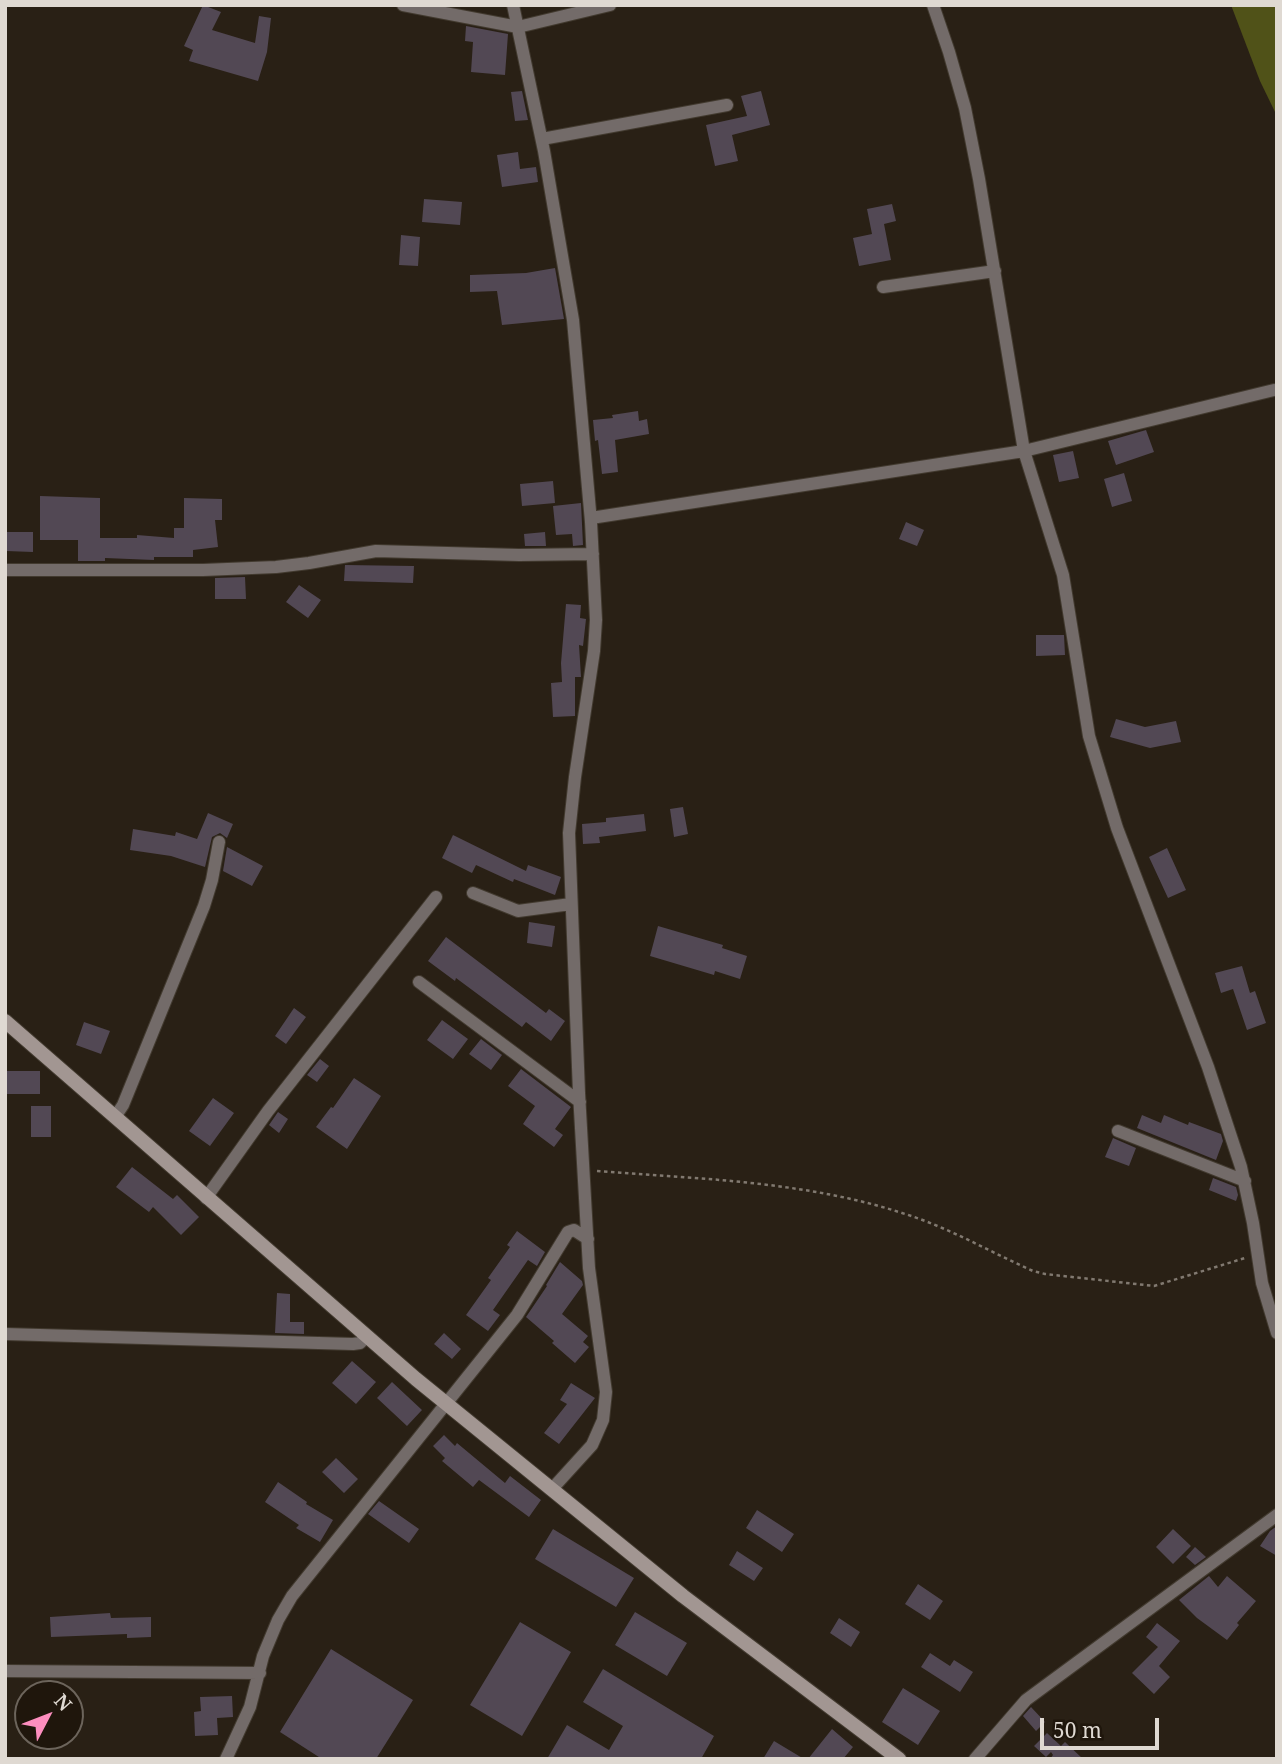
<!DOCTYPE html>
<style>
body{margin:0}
#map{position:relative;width:1282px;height:1764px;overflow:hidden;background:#292015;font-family:"Noto Serif",serif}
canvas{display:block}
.frame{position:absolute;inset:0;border:7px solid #dfd9d2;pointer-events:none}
.north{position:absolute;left:14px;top:1680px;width:70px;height:70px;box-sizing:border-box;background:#1f160c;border:2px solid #6c645b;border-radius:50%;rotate:48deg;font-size:19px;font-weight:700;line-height:28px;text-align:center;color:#dfd9d2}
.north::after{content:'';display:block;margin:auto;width:24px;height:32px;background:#fd8ebf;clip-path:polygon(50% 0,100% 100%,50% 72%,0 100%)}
.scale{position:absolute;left:1040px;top:1718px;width:119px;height:32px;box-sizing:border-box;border:4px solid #dfd9d2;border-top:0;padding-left:9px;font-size:21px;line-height:24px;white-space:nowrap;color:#dfd9d2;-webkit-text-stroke:5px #1f160c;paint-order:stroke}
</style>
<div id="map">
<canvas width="1282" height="1764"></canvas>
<div class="frame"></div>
<div class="north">N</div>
<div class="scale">50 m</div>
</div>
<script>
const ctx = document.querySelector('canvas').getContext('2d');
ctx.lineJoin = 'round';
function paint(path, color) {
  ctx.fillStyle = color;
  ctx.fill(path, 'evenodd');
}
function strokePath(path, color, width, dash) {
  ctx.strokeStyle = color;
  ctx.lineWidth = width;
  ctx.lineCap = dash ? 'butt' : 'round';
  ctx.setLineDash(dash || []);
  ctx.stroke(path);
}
paint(new Path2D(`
 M1231 5H1277V116L1260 81Z`), '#505218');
paint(new Path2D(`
 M203 5 221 12 212 30 255 43 259 16 271 18 267 52 258 81 189 61 193 50 184 46Z
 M466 26 508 34 505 75 471 72 473 42 465 41Z
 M522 91 528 120 515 121 511 92Z
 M761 91 770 125 732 135 738 161 715 166 706 125 747 116 741 96Z
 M518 152 520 169 536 167 538 182 502 187 497 155Z
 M424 199 462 202 460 225 422 222Z
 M892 204 896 221 884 224 891 260 859 266 853 238 872 234 867 209Z
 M401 235 420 237 418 266 399 265Z
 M555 268 564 319 502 325 497 291 470 292V275L526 273Z
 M638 411 639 421 647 419 649 434 615 440 618 472 602 474 598 440 595 441 593 420 613 418 612 415Z
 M1146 430 1154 452 1116 465 1108 441Z
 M1073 451 1079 478 1059 482 1053 455Z
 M1124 473 1132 501 1112 507 1104 479Z
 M553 481 555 503 522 506 520 484Z
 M40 496 100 498V538H137V535L174 538V528H184V498L222 499V520H215L218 547 193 550V557H154V560L105 558V561H78V540H40Z
 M581 503 583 545 573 546 572 534 556 535 553 506Z
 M906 522 924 530 917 546 899 539Z
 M6 532H33V552L6 551Z
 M545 532 546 546H525L524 534Z
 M345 565 414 566 413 583 344 581Z
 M245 577 246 599H215V578Z
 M299 585 321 600 308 618 286 602Z
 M566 604 581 605 580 618 586 619 583 646 579 645 581 677H575V716L553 717 551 683 562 682 561 663Z
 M1036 635H1064L1065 655 1036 656Z
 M1116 719 1145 727 1176 721 1181 742 1150 748 1110 737Z
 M683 807 688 834 674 837 670 809Z
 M208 813 233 824 227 838 220 833 212 837 205 867 171 856 130 850 133 829 175 836 176 832 197 839Z
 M644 814 646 831 599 837 600 843 583 844 582 824 606 822V818Z
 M453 835 526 871 528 865 561 877 555 895 514 879 513 882 476 865 472 873 442 858Z
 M227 847 263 866 252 886 223 871Z
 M1167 848 1186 890 1168 898 1149 857Z
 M529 922 555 926 552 947 527 943Z
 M658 926 723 945 722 948 747 956 740 979 715 971 714 975 650 956Z
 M446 937 546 1013 549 1009 565 1021 551 1041 526 1022 522 1027 456 978 455 981 428 961Z
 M1242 966 1250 993 1255 991 1266 1023 1247 1030 1233 989 1221 993 1215 973Z
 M294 1008 306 1017 286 1044 275 1036Z
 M442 1020 468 1039 453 1059 427 1040Z
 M84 1022 110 1031 101 1054 76 1045Z
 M481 1039 502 1055 491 1070 469 1054Z
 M320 1059 329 1066 317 1082 307 1075Z
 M521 1069 571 1107 555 1129 563 1135 554 1147 523 1124 535 1106 508 1086Z
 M7 1071H40V1094H6Z
 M354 1078 381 1096 347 1149 316 1127 331 1107 333 1108Z
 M213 1098 234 1113 210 1146 189 1131Z
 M31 1106H51V1137H31Z
 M278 1112 288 1119 279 1133 269 1125Z
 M1142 1115 1161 1123 1164 1115 1188 1125 1189 1122 1221 1134 1223 1141 1216 1160 1137 1128Z
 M1113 1138 1136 1148 1129 1166 1105 1157Z
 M132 1167 173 1199 177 1195 199 1217 181 1235 153 1207 149 1212 116 1187Z
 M1213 1178 1236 1187 1238 1195 1236 1201 1209 1190Z
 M517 1231 545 1252 537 1266 528 1260 493 1310 500 1315 488 1331 466 1315 491 1280 488 1278 510 1247 507 1245Z
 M560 1262 582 1281 583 1285 562 1314 588 1336 583 1342 589 1347 575 1363 552 1343 554 1341 526 1317 547 1286 546 1285Z
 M277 1293 290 1294V1322H304V1334L275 1333Z
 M444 1333 461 1349 452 1359 434 1344Z
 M352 1361 376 1382 356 1404 332 1383Z
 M392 1382 422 1410 407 1426 377 1398Z
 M571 1383 595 1398 559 1444 544 1433 567 1404 560 1400Z
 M444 1435 455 1446 457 1443 505 1483 510 1476 541 1500 529 1517 479 1480 473 1487 442 1461 445 1458 433 1446Z
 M336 1458 358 1479 344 1493 322 1472Z
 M278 1482 307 1502 306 1504 333 1520 320 1542 296 1528 299 1525 265 1502Z
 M379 1501 419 1529 409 1543 368 1514Z
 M757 1510 794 1534 782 1552 746 1528Z
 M1277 1526V1556L1260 1546 1270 1531Z
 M553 1529 634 1578 616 1607 535 1559Z
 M1173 1529 1191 1546 1173 1564 1156 1547Z
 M1195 1547 1206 1557 1195 1565 1186 1557Z
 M737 1551 763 1568 754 1581 729 1565Z
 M1209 1576 1218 1587 1227 1576 1256 1601 1237 1623 1239 1625 1227 1640 1197 1618 1179 1600Z
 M918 1584 943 1601 930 1620 905 1604Z
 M635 1612 687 1643 667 1676 615 1645Z
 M110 1613 111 1618 151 1617V1637L127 1638V1634L51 1637 50 1617Z
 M839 1618 860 1632 851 1647 830 1633Z
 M520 1622 571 1652 522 1736 470 1705Z
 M1157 1623 1180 1641 1159 1666 1170 1677 1154 1694 1132 1673 1158 1647 1146 1637Z
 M331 1649 413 1700 376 1759H322L280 1732Z
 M930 1653 950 1666 954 1660 973 1672 960 1692 921 1667Z
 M603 1669 714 1736 701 1759H547L567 1725 609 1750 623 1726 583 1702Z
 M903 1688 940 1711 918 1745 882 1722Z
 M232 1696 233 1717 217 1718 218 1735 195 1736 194 1712 201 1711 200 1697Z
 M1031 1707 1045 1722 1036 1731 1023 1716Z
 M832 1729 853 1747 843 1759H808Z
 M1047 1733 1061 1746 1065 1742 1083 1759H1050L1053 1755 1051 1752 1046 1757 1034 1746Z
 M774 1741 804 1759H763Z`), '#524854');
const street = new Path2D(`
 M403 5 518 27 610 5
 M513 5 544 151 573 320 591 522 596 620 594 651 575 777 569 833 579 1093 589 1268 606 1392 603 1420 592 1445 552 1489
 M933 5 949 52 965 108 979 179 1024 451 1063 575 1089 736 1117 828 1208 1067 1241 1167 1253 1223 1262 1283 1277 1333
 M542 139 727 105
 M883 287 995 271
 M591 518 1024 451 1274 390
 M5 570H203L276 567 309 563 376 551 519 555 593 554
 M473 893 518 911 571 904
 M419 982 580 1102
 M115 1117 123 1105 204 906 212 880 219 842
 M1118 1131 1245 1181
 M206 1198 268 1111 436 897
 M5 1334 353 1344 360 1343 366 1337
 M5 1671 260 1673
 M226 1759 250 1707 263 1656 278 1620 292 1596 517 1315 568 1232 574 1230 588 1239
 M975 1759 1026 1700 1277 1515`);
const secondary = new Path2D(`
 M5 1021 416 1379 683 1596 899 1759`);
strokePath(street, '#423a2f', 14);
strokePath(secondary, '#423a2f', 16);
strokePath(new Path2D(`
 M597 1171C700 1179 804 1181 902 1213 948 1227 990 1252 1033 1271L1045 1274 1154 1286 1245 1258`), '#817970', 2.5, [3.5, 3.5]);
strokePath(street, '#736b69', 12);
strokePath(secondary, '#a29692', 14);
</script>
